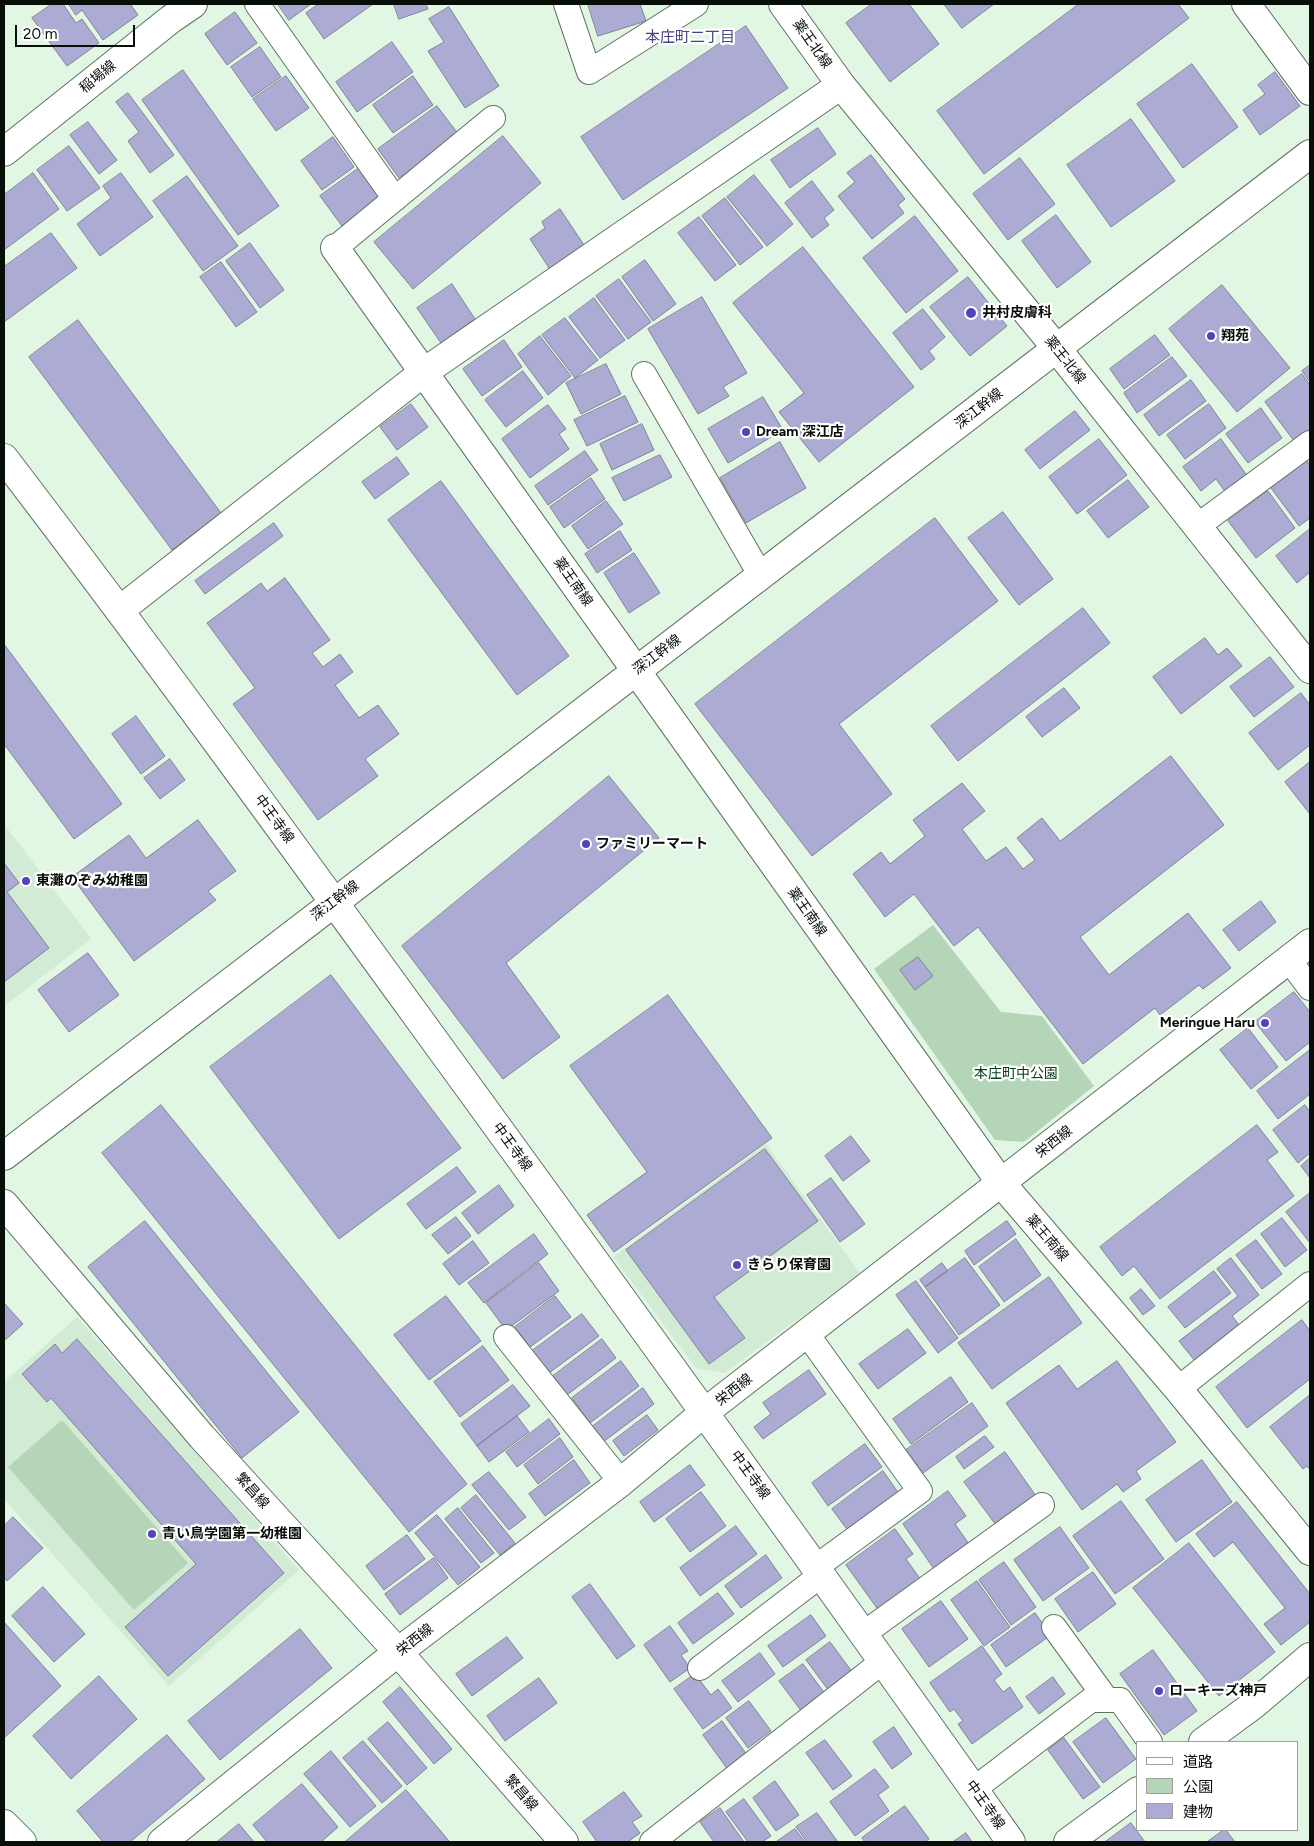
<!DOCTYPE html>
<meta charset="utf-8">
<style>
body{margin:0}
#map{position:relative;width:1314px;height:1846px;overflow:hidden;background:#e2f6e4;font-family:Figtree,"Noto Sans JP",sans-serif}
canvas{display:block}
.frame{position:absolute;inset:0;border:5px solid #080e08;pointer-events:none}
.legend{position:absolute;left:1136px;top:1741px;width:162px;height:90px;box-sizing:border-box;background:#fff;border:1px solid #9c9f9c;margin:0;padding:6px 9px;list-style:none;font-size:15px;color:#080e08}
.legend li{display:flex;align-items:center;gap:10px;height:25px}
.legend b{width:25px;border:1px solid #9c9f9c}
.scale{position:absolute;left:15px;top:25px;width:120px;height:22px;box-sizing:border-box;border:2px solid #080e08;border-top:0;padding-left:6px;font-size:15px;line-height:18px;white-space:nowrap;color:#080e08;-webkit-text-stroke:4px #fff;paint-order:stroke}
</style>
<div id="map">
<canvas width="1314" height="1846"></canvas>
<div class="frame"></div>
<ul class="legend">
<li><b style="height:6px;background:#fff"></b>道路</li>
<li><b style="height:14px;background:#b5d5b9"></b>公園</li>
<li><b style="height:14px;background:#ababd4"></b>建物</li>
</ul>
<div class="scale">20 m</div>
</div>
<script>
const ctx = document.querySelector('canvas').getContext('2d');
ctx.lineJoin = 'round';
function paint(path, color) {
  ctx.fillStyle = color;
  ctx.fill(path, 'evenodd');
}
function strokePath(path, color, width, dash) {
  ctx.strokeStyle = color;
  ctx.lineWidth = width;
  ctx.lineCap = dash ? 'butt' : 'round';
  ctx.setLineDash(dash || []);
  ctx.stroke(path);
}
function write(font, color, halo, rows, align = 'center') {
  ctx.font = font + ' Figtree,"Noto Sans JP",sans-serif';
  ctx.lineWidth = 4.5;
  ctx.setLineDash([]);
  ctx.textBaseline = 'middle';
  ctx.strokeStyle = halo;
  ctx.fillStyle = color;
  for (const [text, x, y, turn = 0] of rows) {
    ctx.save();
    ctx.translate(x, y);
    ctx.rotate((+turn || 0) * Math.PI / 180);
    ctx.textAlign = isNaN(turn) ? turn : align;
    if (halo) ctx.strokeText(text, 0, 0);
    ctx.fillText(text, 0, 0);
    ctx.restore();
  }
}
paint(new Path2D(`
 M4 824 91 939 4 1006Z
 M766 1144 860 1273 725 1373 696 1368 613 1257Z
 M77 1317 299 1570 169 1686 4 1499V1382Z`), '#d1ebd4');
paint(new Path2D(`
 M933 925 1001 1012 1042 1016 1094 1086 1024 1142 995 1140 874 969Z
 M62 1420 188 1563 134 1610 8 1467Z`), '#b5d5b9');
const building = new Path2D(`
 M52 4H63L76 23 82 19 99 43 67 66 32 18Z
 M69 4H133L131 5 138 15 103 40 82 10 76 15Z
 M278 4H311L289 20Z
 M319 4H373L324 39 306 13Z
 M394 4H426L428 9 399 19Z
 M588 4H640L646 21 598 36Z
 M872 4H909L939 44 890 82 846 23Z
 M944 4H994L962 28Z
 M1079 4H1178L1189 18 984 174 937 111Z
 M449 7 499 86 465 108 428 51 444 42 429 19Z
 M235 12 257 43 227 65 205 34Z
 M746 26 788 88 623 200 581 137Z
 M392 42 413 72 357 112 336 82Z
 M260 47 281 77 252 97 231 67Z
 M1192 64 1238 127 1183 168 1137 104Z
 M183 70 279 206 238 235 142 100Z
 M1275 72 1300 106 1260 135 1243 110 1265 94 1258 85Z
 M286 76 309 108 276 131 253 99Z
 M413 76 433 105 393 133 373 105Z
 M128 93 174 155 150 173 128 141 139 132 116 102Z
 M437 106 459 135 399 178 378 149Z
 M1131 119 1175 181 1111 227 1067 165Z
 M88 122 117 160 99 174 70 135Z
 M818 128 836 154 790 188 771 160Z
 M503 136 541 183 413 289 374 242Z
 M333 137 354 167 322 190 301 161Z
 M69 146 100 188 67 211 37 170Z
 M871 155 905 199 898 205 904 213 872 239 838 196 855 182 847 173Z
 M1020 158 1055 204 1008 240 973 194Z
 M359 168 381 197 342 226 320 196Z
 M33 173 59 209 4 250V195Z
 M121 173 153 217 100 256 77 224 111 198 103 186Z
 M754 175 793 224 767 246 727 197Z
 M187 176 238 246 203 271 153 201Z
 M812 181 834 210 824 218 829 225 812 238 785 203Z
 M725 198 763 247 740 265 702 216Z
 M560 209 588 251 553 274 530 239 545 228 542 222Z
 M1056 215 1091 262 1057 288 1022 241Z
 M915 216 958 271 906 313 863 258Z
 M699 217 736 265 715 281 678 233Z
 M51 233 77 268 4 322V267Z
 M250 243 284 290 260 308 226 261Z
 M803 247 914 387 819 462 779 412 804 393 733 303Z
 M645 260 676 304 653 321 622 277Z
 M221 262 257 312 236 327 200 277Z
 M968 277 1007 326 970 356 930 307Z
 M619 279 651 322 628 339 596 296Z
 M452 284 475 319 441 343 417 308Z
 M1222 285 1290 368 1237 412 1169 329Z
 M702 297 747 373 723 387 729 396 698 414 648 329Z
 M594 298 625 340 600 358 569 317Z
 M923 309 945 337 929 351 935 359 921 370 893 333Z
 M565 318 598 360 575 378 542 335Z
 M78 320 221 513 172 550 29 357Z
 M1155 335 1170 355 1124 389 1110 369Z
 M540 336 571 376 548 395 518 354Z
 M504 340 522 367 482 396 463 369Z
 M1172 357 1187 376 1137 413 1124 393Z
 M606 364 621 394 581 414 566 383Z
 M1310 365V382L1302 371Z
 M523 371 543 398 506 427 485 400Z
 M1302 374 1310 385V429L1294 441 1265 402Z
 M1191 380 1206 401 1159 436 1144 415Z
 M625 396 638 422 587 446 574 420Z
 M763 397 783 430 728 463 708 429Z
 M411 404 428 427 397 450 380 427Z
 M1209 404 1226 428 1185 459 1167 435Z
 M548 405 566 429 559 434 569 449 530 478 502 439Z
 M1261 408 1282 438 1248 463 1226 434Z
 M1075 411 1090 430 1040 469 1025 450Z
 M642 424 654 450 612 470 600 444Z
 M1099 439 1127 475 1077 514 1049 477Z
 M1221 439 1248 477 1227 494 1216 479 1201 491 1183 467Z
 M780 442 806 488 746 523 720 478Z
 M585 451 598 470 548 505 535 486Z
 M660 455 672 477 624 501 612 478Z
 M397 457 409 474 375 499 362 482Z
 M1307 461 1310 466V518L1299 526 1271 488Z
 M591 478 605 499 564 528 550 507Z
 M1128 480 1149 507 1108 538 1087 511Z
 M441 481 569 656 517 695 388 520Z
 M1268 491 1295 528 1256 558 1228 521Z
 M606 501 623 524 588 549 572 526Z
 M1003 512 1053 579 1019 605 968 538Z
 M935 518 998 601 839 724 892 794 812 856 695 704Z
 M274 523 283 536 205 594 195 581Z
 M1310 529V572L1297 583 1276 556Z
 M620 531 632 550 597 573 585 554Z
 M634 553 660 593 629 613 604 573Z
 M285 578 330 640 312 653 323 667 340 654 353 672 335 685 359 718 378 705 399 734 365 759 378 776 318 820 233 704 255 688 207 623 261 583 267 591Z
 M1083 608 1110 643 958 761 931 726Z
 M1205 638 1218 655 1227 648 1242 666 1181 714 1153 677Z
 M4 644 122 804 74 839 4 744Z
 M1270 657 1294 687 1254 717 1230 687Z
 M1064 688 1080 708 1042 737 1026 717Z
 M1301 693 1310 705V745L1278 770 1249 733Z
 M136 716 165 756 141 774 112 734Z
 M1171 756 1224 825 1080 937 1109 975 1188 913 1231 968 1203 989 1199 985 1160 1015 1155 1008 1083 1064 978 927 954 946 914 894 885 917 853 874 881 852 890 864 925 836 913 820 962 783 985 811 962 829 986 861 1006 847 1023 869 1035 860 1017 838 1042 818 1060 841Z
 M170 759 185 780 160 799 144 778Z
 M1310 762V812L1309 813 1285 782Z
 M609 776 659 838 506 963 560 1037 503 1079 402 946Z
 M198 820 236 871 208 891 216 900 134 961 72 877 129 835 146 858Z
 M4 863 19 883 7 892 49 948 4 982Z
 M1261 901 1276 922 1239 951 1223 930Z
 M88 953 119 995 69 1032 38 990Z
 M918 957 933 976 915 990 900 970Z
 M331 975 461 1148 339 1239 210 1067Z
 M1294 992 1310 1012V1042L1286 1061 1255 1022Z
 M668 995 772 1138 614 1252 587 1215 647 1172 570 1066Z
 M1248 1028 1278 1067 1251 1089 1220 1050Z
 M1310 1050V1094L1278 1119 1257 1091Z
 M161 1105 467 1484 409 1532 102 1153Z
 M1305 1105 1310 1112V1153L1298 1163 1273 1130Z
 M1257 1125 1278 1152 1267 1160 1294 1196 1160 1299 1134 1266 1122 1276 1100 1247Z
 M851 1136 870 1161 843 1181 825 1156Z
 M765 1149 818 1221 714 1297 745 1338 709 1364 626 1250Z
 M1310 1158V1178L1301 1166Z
 M457 1167 476 1192 426 1229 407 1204Z
 M831 1178 865 1224 840 1242 807 1195Z
 M499 1185 514 1206 478 1234 462 1213Z
 M1310 1193V1243L1286 1212Z
 M456 1217 471 1236 448 1254 432 1235Z
 M1282 1218 1307 1250 1285 1267 1261 1234Z
 M145 1221 299 1412 242 1458 88 1267Z
 M1007 1221 1016 1234 974 1265 965 1251Z
 M534 1234 548 1254 484 1303 468 1283Z
 M1016 1239 1041 1275 1004 1302 979 1267Z
 M1256 1240 1282 1274 1262 1289 1236 1255Z
 M473 1241 489 1263 459 1285 443 1264Z
 M965 1258 1000 1305 959 1335 925 1287Z
 M1231 1258 1259 1295 1232 1316 1240 1326 1195 1361 1179 1341 1238 1296 1217 1269Z
 M539 1263 559 1291 506 1330 486 1303Z
 M942 1263 948 1271 925 1287 920 1280Z
 M1214 1271 1231 1293 1185 1328 1168 1307Z
 M1049 1277 1082 1323 992 1389 958 1343Z
 M916 1281 958 1338 938 1353 896 1295Z
 M1141 1289 1155 1306 1143 1315 1130 1298Z
 M446 1296 481 1341 429 1380 394 1335Z
 M555 1296 571 1317 530 1347 515 1327Z
 M4 1303 23 1324 4 1341Z
 M582 1314 599 1336 549 1373 532 1351Z
 M1302 1320 1310 1331V1379L1247 1428 1216 1387Z
 M908 1329 926 1353 878 1389 859 1364Z
 M77 1339 284 1573 168 1676 125 1627 196 1564 51 1398 47 1402 22 1374 55 1344 62 1353Z
 M602 1339 616 1358 567 1395 553 1376Z
 M483 1346 509 1380 460 1417 434 1382Z
 M621 1361 639 1386 590 1423 572 1398Z
 M1117 1361 1176 1442 1136 1471 1141 1479 1123 1492 1117 1484 1082 1510 1006 1403 1059 1365 1077 1389Z
 M809 1370 826 1394 763 1439 754 1427 771 1414 763 1403Z
 M951 1377 968 1402 911 1444 893 1419Z
 M513 1385 530 1406 477 1446 461 1424Z
 M643 1388 654 1404 603 1442 592 1427Z
 M1310 1395V1470L1307 1466 1303 1469 1270 1427Z
 M972 1403 988 1426 923 1473 906 1450Z
 M647 1415 658 1430 624 1456 613 1441Z
 M517 1416 529 1432 489 1462 477 1446Z
 M549 1419 560 1434 517 1467 506 1452Z
 M985 1436 994 1447 964 1469 956 1457Z
 M560 1438 573 1457 538 1484 524 1465Z
 M865 1444 882 1467 828 1506 812 1483Z
 M1005 1452 1036 1496 996 1525 964 1482Z
 M574 1460 590 1483 545 1516 529 1494Z
 M1202 1460 1232 1502 1176 1542 1146 1500Z
 M690 1465 705 1485 654 1522 640 1502Z
 M883 1471 900 1495 849 1532 832 1509Z
 M489 1472 526 1517 509 1530 472 1485Z
 M948 1491 966 1516 955 1524 969 1544 934 1569 903 1524Z
 M701 1492 726 1526 690 1552 666 1519Z
 M476 1495 515 1543 500 1555 461 1508Z
 M1121 1501 1164 1559 1115 1594 1073 1536Z
 M1237 1502 1310 1594V1622L1281 1645 1264 1624 1285 1608 1233 1542 1214 1557 1196 1534Z
 M458 1508 494 1553 481 1563 445 1519Z
 M437 1515 480 1567 458 1585 415 1533Z
 M13 1517 43 1548 7 1581 4 1577V1526Z
 M736 1526 757 1554 700 1596 680 1568Z
 M1060 1527 1089 1568 1043 1601 1014 1560Z
 M895 1529 913 1554 906 1559 921 1580 879 1611 846 1565Z
 M407 1535 425 1559 384 1590 366 1566Z
 M1189 1543 1275 1652 1219 1696 1133 1588Z
 M766 1555 782 1578 741 1608 725 1586Z
 M434 1558 448 1578 400 1615 385 1594Z
 M1004 1562 1036 1607 1011 1625 979 1580Z
 M1093 1572 1116 1604 1078 1632 1055 1599Z
 M977 1581 1010 1627 984 1646 951 1600Z
 M590 1584 635 1646 617 1659 572 1597Z
 M43 1587 85 1634 54 1662 12 1616Z
 M718 1593 734 1614 693 1644 678 1623Z
 M941 1601 968 1639 929 1667 902 1629Z
 M1035 1613 1051 1635 1006 1667 991 1645Z
 M811 1615 826 1636 783 1667 768 1646Z
 M4 1622 61 1686 4 1738Z
 M670 1626 688 1651 681 1655 690 1668 670 1682 644 1645Z
 M300 1629 332 1668 220 1760 188 1721Z
 M507 1637 523 1658 472 1696 456 1674Z
 M830 1642 853 1673 829 1691 806 1660Z
 M982 1646 1002 1674 994 1680 1003 1692 1010 1687 1023 1707 972 1744 958 1724 963 1721 954 1709 950 1712 930 1683Z
 M1153 1650 1197 1711 1164 1735 1120 1674Z
 M760 1653 775 1674 738 1702 722 1681Z
 M803 1664 826 1695 802 1712 779 1681Z
 M695 1674 711 1695 718 1689 732 1708 703 1729 674 1689Z
 M99 1676 137 1719 71 1779 33 1736Z
 M1053 1677 1065 1694 1039 1714 1026 1697Z
 M539 1678 557 1703 505 1741 487 1716Z
 M400 1687 452 1749 434 1764 383 1702Z
 M749 1701 771 1731 748 1748 726 1718Z
 M1106 1718 1136 1759 1103 1783 1073 1742Z
 M722 1721 748 1756 728 1770 703 1735Z
 M388 1722 427 1768 407 1785 368 1739Z
 M894 1727 912 1754 892 1769 873 1742Z
 M167 1735 205 1779 130 1842H103L77 1811Z
 M1064 1738 1100 1787 1083 1799 1048 1750Z
 M825 1740 852 1776 833 1790 806 1753Z
 M363 1741 402 1786 382 1803 343 1758Z
 M331 1751 376 1806 350 1827 304 1774Z
 M875 1769 889 1787 878 1795 889 1811 855 1836 830 1802Z
 M775 1781 799 1815 776 1831 753 1798Z
 M302 1784 338 1827 321 1842H267L253 1825Z
 M406 1790 449 1841 447 1842H345Z
 M624 1792 642 1816 632 1822 640 1833 629 1841 630 1842H597L583 1822Z
 M744 1799 771 1836 762 1842H748L726 1812Z
 M905 1806 929 1839 925 1842H865L862 1838Z
 M720 1808 744 1842H714L700 1822Z
 M817 1813 838 1842H807L796 1827Z
 M1131 1823 1145 1842H1105Z
 M239 1824 254 1842H217Z
 M795 1829 805 1842H776Z
 M1224 1830H1226L1235 1842H1207Z
 M966 1833 972 1842H953Z`);
paint(building, '#ababd4');
strokePath(building, '#818297', 1);
const service = new Path2D(`
 M257 4 395 199
 M566 4 589 72 696 4
 M335 248 493 118
 M644 374 761 576
 M1196 527 1310 443
 M1289 960 1310 988
 M807 1334 920 1491 816 1567
 M506 1337 621 1482
 M1178 1389 1310 1284
 M1054 1627 1107 1700
 M863 1634 1042 1505
 M700 1668 821 1575
 M974 1789 1091 1700H1120L1150 1742
 M652 1842 882 1662`);
const minor = new Path2D(`
 M783 4 841 85 1057 349 1310 669
 M1246 4 1310 91
 M4 152 171 19 193 4
 M335 248 1001 1183 1178 1389 1310 1551
 M120 610 424 372 841 85
 M4 1204 202 1437 398 1652 564 1842
 M1203 1742 1252 1706 1310 1657
 M162 1842 398 1652 621 1482 705 1412 1310 943
 M1068 1842 1138 1791`);
const tertiary = new Path2D(`
 M4 458C161 663 312 872 464 1081 648 1334 831 1587 1011 1842
 M4 1156 1310 154
 M4 1824 22 1842`);
strokePath(service, '#607263', 26);
strokePath(minor, '#607263', 30);
strokePath(tertiary, '#607263', 30);
strokePath(service, '#fff', 24);
strokePath(minor, '#fff', 28);
strokePath(tertiary, '#fff', 28);
for (const [x, y, r, color] of [
 [971,313,6,"#5442ba"],
 [1211,336,5,"#5442ba"],
 [746,432,5,"#5442ba"],
 [586,844,5,"#5442ba"],
 [26,881,5,"#5442ba"],
 [1265,1023,5,"#5442ba"],
 [737,1265,5,"#5442ba"],
 [152,1534,5,"#5442ba"],
 [1159,1691,5,"#5442ba"]
]) {
  const dot = new Path2D();
  dot.arc(x, y, r, 0, 2 * Math.PI);
  ctx.fillStyle = color;
  ctx.fill(dot);
  strokePath(dot, '#fff', 2);
}
write('14px', '#080e08', '#fff', [
 ["薬王北線",812,44,55],
 ["稲場線",98,77,-39],
 ["薬王北線",1065,360,52],
 ["深江幹線",979,409,-38],
 ["薬王南線",573,582,55],
 ["深江幹線",657,655,-37],
 ["中王寺線",274,819,54],
 ["深江幹線",335,901,-37],
 ["薬王南線",807,912,55],
 ["栄西線",1054,1142,-38],
 ["中王寺線",512,1147,54],
 ["薬王南線",1047,1238,49],
 ["栄西線",734,1390,-38],
 ["中王寺線",750,1475,54],
 ["繁昌線",252,1491,48],
 ["栄西線",415,1640,-38],
 ["繁昌線",521,1793,49],
 ["中王寺線",985,1805,55]
]);
write('bold 14px', '#080e08', '#fff', [
 ["井村皮膚科",982,313],
 ["翔苑",1221,336],
 ["Dream 深江店",756,432],
 ["ファミリーマート",596,844],
 ["東灘のぞみ幼稚園",36,881],
 ["Meringue Haru",1255,1023,"right"],
 ["きらり保育園",747,1265],
 ["青い鳥学園第一幼稚園",162,1534],
 ["ローキーズ神戸",1169,1691]
], 'left');
write('14px', '#054018', '#fff', [
 ["本庄町中公園",1016,1074]
]);
write('15px', '#484482', '#fff', [
 ["本庄町二丁目",690,38]
]);
</script>
